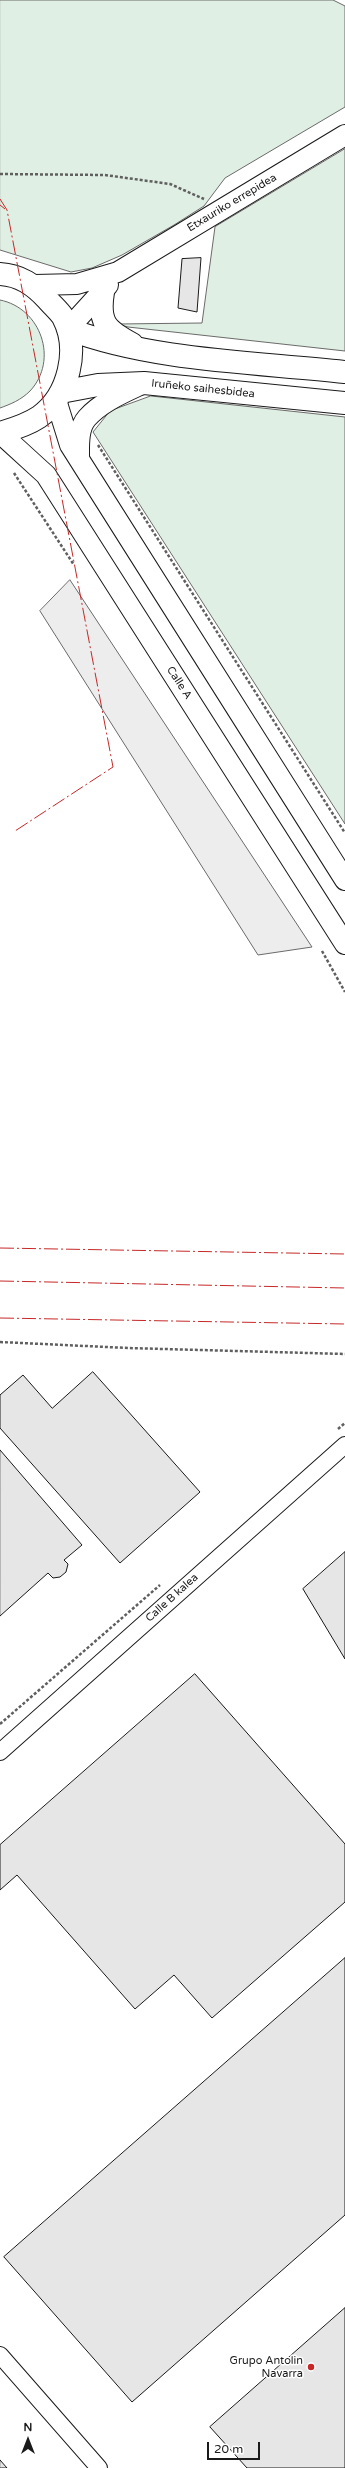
<!DOCTYPE html>
<meta charset="utf-8">
<style>
body{margin:0}
#map{position:relative;width:345px;height:2468px;overflow:hidden;background:#fff;font-family:"Varela Round",sans-serif}
canvas{display:block}
.north{position:absolute;left:8px;top:2420px;width:40px;height:40px;-webkit-text-stroke:3px #fff;paint-order:stroke;rotate:0deg;font-size:11px;font-weight:700;line-height:16px;text-align:center;color:#1a1a1a}
.north::after{content:'';display:block;margin:auto;width:14px;height:18px;background:#1a1a1a;clip-path:polygon(50% 0,100% 100%,50% 72%,0 100%)}
.scale{position:absolute;left:207px;top:2442px;width:53px;height:18px;box-sizing:border-box;border:2px solid #1a1a1a;border-top:0;padding-left:5px;font-size:12px;line-height:14px;white-space:nowrap;color:#1a1a1a;-webkit-text-stroke:3px #fff;paint-order:stroke}
</style>
<div id="map">
<canvas width="345" height="2468"></canvas>
<div class="north">N</div>
<div class="scale">20 m</div>
</div>
<script>
const ctx = document.querySelector('canvas').getContext('2d');
ctx.lineJoin = 'round';
function paint(path, color) {
  ctx.fillStyle = color;
  ctx.fill(path, 'evenodd');
}
function strokePath(path, color, width, dash) {
  ctx.strokeStyle = color;
  ctx.lineWidth = width;
  ctx.lineCap = dash ? 'butt' : 'round';
  ctx.setLineDash(dash || []);
  ctx.stroke(path);
}
function write(font, color, halo, rows, align = 'center') {
  ctx.font = font + ' "Varela Round",sans-serif';
  ctx.lineWidth = 3;
  ctx.setLineDash([]);
  ctx.textBaseline = 'middle';
  ctx.strokeStyle = halo;
  ctx.fillStyle = color;
  for (const [text, x, y, turn = 0] of rows) {
    ctx.save();
    ctx.translate(x, y);
    ctx.rotate((+turn || 0) * Math.PI / 180);
    ctx.textAlign = isNaN(turn) ? turn : align;
    if (halo) ctx.strokeText(text, 0, 0);
    ctx.fillText(text, 0, 0);
    ctx.restore();
  }
}
const green = new Path2D(`
 M0 0H333L345 6V107L225 178 204 206 174 225 122 255 92 268 71 272 0 250Z
 M345 149V351L128 327 117 324 202 323 215 227Z
 M0 300C41 308 59 360 30 391 21 400 11 404 0 408Z
 M151 396 345 417V824L93 432 110 411Z`);
paint(green, '#e0efe3');
strokePath(green, '#6a6a6a', 1);
const parking = new Path2D(`
 M70 580 312 947 258 955 40 611Z`);
paint(parking, '#ededed');
strokePath(parking, '#6a6a6a', 1);
const building = new Path2D(`
 M201 258 197 312 178 308 182 259Z
 M93 1372 200 1492 120 1563 0 1428V1395L23 1375 52 1408Z
 M0 1450 82 1545 64 1560 68 1564 66 1572 60 1577 53 1578 48 1573 0 1616Z
 M345 1552V1659L303 1589Z
 M195 1674 345 1844V1902L212 2018 174 1975 135 2009 17 1875 0 1890V1845Z
 M345 1958V2215L132 2402 4 2257Z
 M345 2308V2468H247L210 2427Z
 M0 2460 7 2468H0Z`);
paint(building, '#e6e6e6');
strokePath(building, '#1a1a1a', 1);
const minor = new Path2D(`
 M0 1752 345 1445
 M0 2355 99 2468`);
const tertiary = new Path2D(`
 M35 285 77 284 118 272 345 135
 M68 329 108 285
 M56 400 70 445 345 880
 M0 433 46 475 345 944
 M79 457C79 445 78 428 87 418 101 402 123 393 142 384`);
const trunk = new Path2D(`
 M0 274C20 275 34 285 47 299 52 305 59 311 63 317 80 349 69 396 39 417 27 425 14 429 0 433
 M103 292C98 323 106 330 132 344
 M68 329C153 361 254 362 345 372
 M61 392 98 385 144 383 345 403`);
strokePath(minor, '#1a1a1a', 18);
strokePath(tertiary, '#1a1a1a', 22);
strokePath(trunk, '#1a1a1a', 24);
strokePath(new Path2D(`
 M0 174 105 175 170 184 204 199
 M98 445 345 833
 M14 473 74 565
 M322 951 345 992
 M0 1342 128 1348 345 1354
 M338 1429 345 1423
 M0 1724 160 1585`), '#5f5f5f', 2.5, [3, 2]);
strokePath(minor, '#fff', 16);
strokePath(tertiary, '#fff', 20);
strokePath(trunk, '#fff', 22);
strokePath(new Path2D(`
 M0 199 7 210 113 767 15 831
 M0 205 5 209
 M0 1248 345 1254
 M0 1281 345 1288
 M0 1318 345 1324`), '#c62828', 1, [14, 3, 2, 3]);
for (const [x, y, r, color] of [
 [311,2367,4,"#c62828"]
]) {
  const dot = new Path2D();
  dot.arc(x, y, r, 0, 2 * Math.PI);
  ctx.fillStyle = color;
  ctx.fill(dot);
  strokePath(dot, '#fff', 1.5);
}
write('11px', '#1a1a1a', '#fff', [
 ["Etxauriko errepidea",232,203,-31],
 ["Iruñeko saihesbidea",203,389,6],
 ["Calle A",179,683,57],
 ["Calle B kalea",172,1598,-42]
]);
write('11px', '#1a1a1a', '#fff', [
 ["Grupo Antolin",303,2361],
 ["Navarra",303,2374]
], 'right');
</script>
